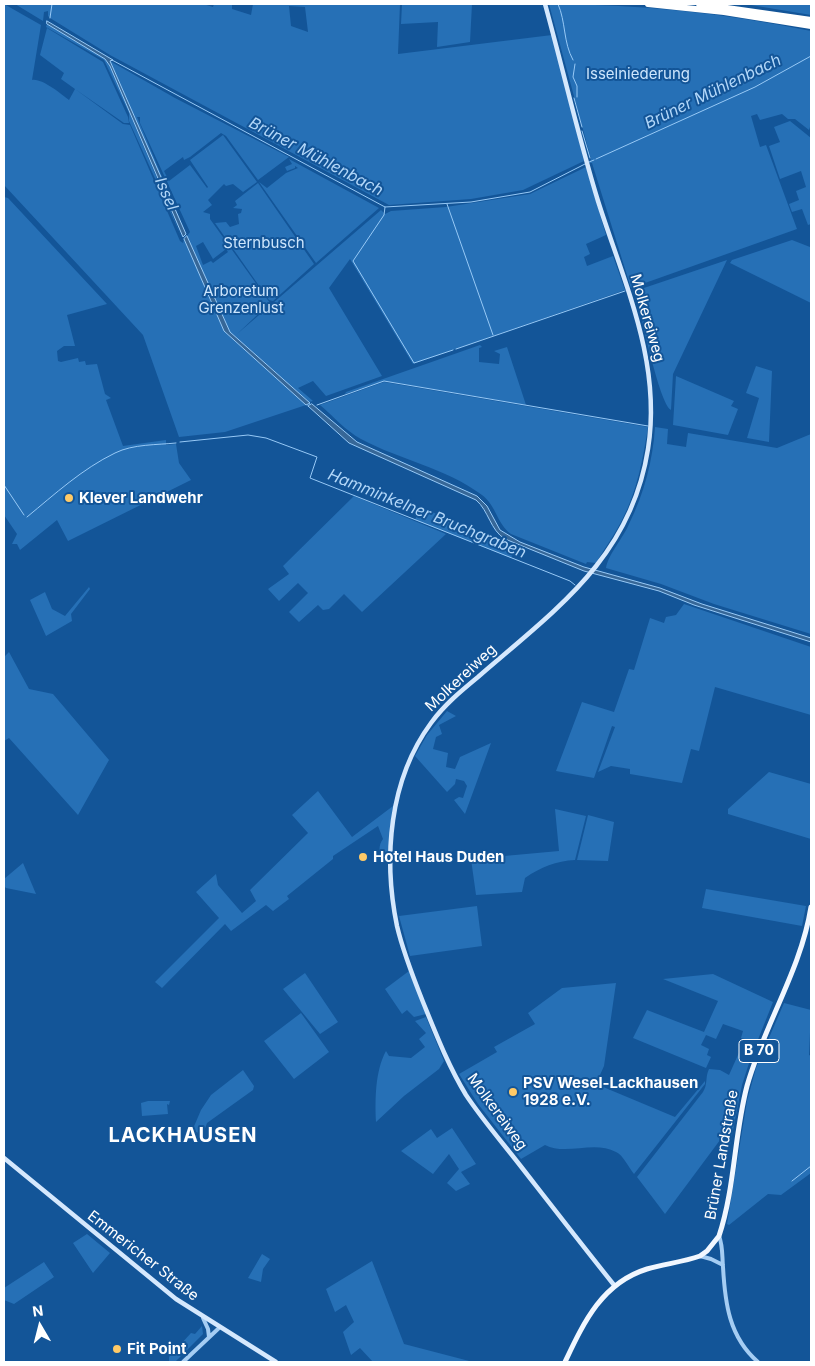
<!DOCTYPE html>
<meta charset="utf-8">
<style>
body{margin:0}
#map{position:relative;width:815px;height:1366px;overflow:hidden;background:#135598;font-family:Inter,sans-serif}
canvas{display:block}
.frame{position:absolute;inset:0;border:5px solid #fff;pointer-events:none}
.north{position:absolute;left:15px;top:1301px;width:50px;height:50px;-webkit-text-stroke:4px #135598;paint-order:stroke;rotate:352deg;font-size:14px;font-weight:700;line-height:20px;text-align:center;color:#fff}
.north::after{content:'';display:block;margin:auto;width:18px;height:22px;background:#fff;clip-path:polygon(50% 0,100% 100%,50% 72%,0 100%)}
</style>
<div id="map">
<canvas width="815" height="1366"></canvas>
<div class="frame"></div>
<div class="north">N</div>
</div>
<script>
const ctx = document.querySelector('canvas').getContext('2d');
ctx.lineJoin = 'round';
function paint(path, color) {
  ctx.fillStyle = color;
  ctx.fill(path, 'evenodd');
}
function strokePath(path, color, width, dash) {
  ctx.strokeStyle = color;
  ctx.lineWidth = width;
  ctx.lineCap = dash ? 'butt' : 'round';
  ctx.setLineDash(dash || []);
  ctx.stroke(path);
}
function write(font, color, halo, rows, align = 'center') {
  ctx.font = font + ' Inter,sans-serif';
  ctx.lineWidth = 4;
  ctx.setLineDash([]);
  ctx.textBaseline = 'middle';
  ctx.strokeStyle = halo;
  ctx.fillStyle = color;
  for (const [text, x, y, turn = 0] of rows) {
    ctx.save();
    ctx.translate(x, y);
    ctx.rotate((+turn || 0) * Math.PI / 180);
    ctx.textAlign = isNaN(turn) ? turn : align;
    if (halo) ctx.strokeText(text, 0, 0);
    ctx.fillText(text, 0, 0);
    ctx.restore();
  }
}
paint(new Path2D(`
 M4 4 41 25 32 80C42 78 61 94 69 100L75 89 61 79 64 73 40 55 47 28 103 62 128 117 129 123H124L75 89 123 124 130 125 180 241 183 243 184 239 224 331 306 405 225 432 179 437 143 335 4 185Z
 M15 4H203L213 7 214 4H232V9L251 15 253 4H400L398 54 552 35 584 161 523 190 471 199 389 205 110 55 50 18 48 16V11L44 12 43 21ZM289 6 305 7 308 32 291 26Z
 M402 4H472L470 42 437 47 438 22 401 24Z
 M549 4C636 4 726 13 811 31V124L809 130 795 119H788L782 114 760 120 757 114 751 116 760 147 766 145 797 229 631 288 592 163H589L591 159Z
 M745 4H811V15Z
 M47 24 105 59 110 66 182 238 129 121V113L104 60 46 27Z
 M110 61 175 98 289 157 258 180 226 136 221 133 190 157 184 160 183 157 164 171 169 181 190 165 207 188 208 187 190 160 223 135 257 182 243 192 233 184 226 186 224 184 208 200 212 205 203 212 210 214V219L270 303 237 334 381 210 385 214 391 211 446 207 530 194 586 167 606 235 586 244 590 254 584 257 587 266 613 256 625 290 413 364 350 259 329 288 382 376 326 396 313 381 298 388 313 401 309 402 230 332 187 236 190 232 140 123V117H137L186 234ZM203 242 213 259 226 249 228 252 213 263 211 261 203 265 196 246Z
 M790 121 811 138V224L808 225 802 209 792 212 789 204 799 200 796 191 806 187 801 171 780 179 769 146 780 142 774 127Z
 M289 159 379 208 316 263 259 182 267 188 286 173 298 168 295 166V168L287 171 285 167 292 164Z
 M258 183 314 264 273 301 269 300 215 223 226 222 230 227 239 224 238 214 241 213 242 209 233 208 237 205 235 201Z
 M4 197 8 198 107 304 67 315 75 346H64L57 351 58 361 61 362 78 358 79 362 85 361 86 365 97 364 105 394 111 398 106 400 123 446 166 440V445L176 444 179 463 191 480 68 541 57 520 20 550 17 544H12L17 534 4 515Z
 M792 240 810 247 811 251V303L730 263 732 260Z
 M727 260 673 374 671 410C659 403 640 310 635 291Z
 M480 345 482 347 479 348V362L499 364 500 354 494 351 507 347 526 405 385 381 345 394 346 392Z
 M756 366 772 371 769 442 747 438 759 398 746 393Z
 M676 376 734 401 731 406 738 409 728 435 673 425Z
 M384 382 648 427C643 459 637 491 622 520 614 536 604 549 596 563L587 562 586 564 511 534C497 524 496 505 482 495 446 468 400 460 361 439 346 431 333 416 320 405Z
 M655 427 668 429 667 444 686 447 688 433 777 448 811 434V634L714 604 661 584 606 568C608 555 623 538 629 524 644 494 653 460 655 427Z
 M354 496 446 534 362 612 344 594 329 609 323 610 318 605 299 622 289 612 308 593 298 583 279 601 268 589 289 574 283 566Z
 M420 507 516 547 511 558 415 520Z
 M89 587 90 589 71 614 72 621 46 636 30 600 45 592 52 609 65 616Z
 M684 604 811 647V715L715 687 699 751 691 749 682 783 630 774V769L611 766 598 772 615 727 612 726 594 778 556 771 582 702 614 712 629 669 634 670 650 618 664 623 666 617 676 615Z
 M9 652 29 689 53 694 109 760 78 815 9 738 4 741V657Z
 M447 711 456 716 439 725 442 734 436 737 433 749 448 753 446 767 455 769 460 757 491 743 465 814 454 800 459 797 463 798 467 786 464 781 456 779 455 784 447 792 415 756 427 735Z
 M769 772 811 784V839L728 814V809Z
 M318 791 352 837 393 806 387 860 382 861C379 854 378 845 383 839L378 826 333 856V859L287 896 289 899 273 911 266 905 231 931 225 924 162 988 155 982 219 918 196 892 216 874 218 885 242 913 256 901 250 890 308 833 292 815Z
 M555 809 586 816 575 860C556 861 541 867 525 878L522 892 476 895 471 859 559 851Z
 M588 815 614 822 608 861 577 860Z
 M23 863 36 894 6 888 4 886V879Z
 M706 889 806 906 802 926 702 908Z
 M477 906 482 946 410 956 399 916Z
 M409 971 426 1014 414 1017 407 1010 402 1014 385 989Z
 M305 973 338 1022 320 1034 283 989Z
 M713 974 773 1002 757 1042 741 1038 743 1031 723 1024 716 1039 706 1035 701 1045 709 1049 707 1055 711 1057 706 1068 633 1038 647 1010 704 1032 718 1001 663 979Z
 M616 983 604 1066 596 1084 675 1117 705 1081V1084L634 1174C629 1168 623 1155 616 1152 594 1140 566 1156 545 1145L521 1159 478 1104 459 1074 497 1052 494 1047 535 1024 528 1013 562 988Z
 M784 1003 811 1010 809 1055 811 1056V1173L781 1195 768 1194 729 1225 727 1224 747 1101 756 1068Z
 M301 1013 329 1052 294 1079 264 1041Z
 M426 1017 444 1061 439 1069 404 1096 376 1122C375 1100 375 1071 386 1051L389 1056 411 1058 425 1047 419 1039 426 1033 415 1021Z
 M742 1046 752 1054 742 1085 729 1150V1134L726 1132 665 1214 637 1177 703 1092C708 1084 705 1077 709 1069L720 1070 729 1075Z
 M243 1070 254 1086 253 1090 207 1123 203 1134 192 1131 201 1110 211 1095Z
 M148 1101H170L169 1105 167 1104 168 1114 142 1116 141 1103Z
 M452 1128 476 1164 461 1172 470 1184 456 1191 447 1183 459 1169 449 1154 433 1174 401 1151 431 1129 437 1138Z
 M87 1234 110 1253 93 1273 73 1243Z
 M262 1254 270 1259 263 1269 261 1282 248 1278Z
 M372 1261 404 1344 473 1362H373L360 1348 351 1355 343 1332 354 1322 346 1305 335 1312 326 1289Z
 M44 1262 54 1277 14 1304 4 1300V1288Z
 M202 1326 203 1334 175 1362H169V1357L191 1333 195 1334Z`), '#2670b6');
const water = new Path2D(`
 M47 21 113 60 110 61 186 234 183 237 110 66 105 59 47 24Z
 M187 236 230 332 310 403 306 405 224 331 184 239Z
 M312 404 357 442 477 496 487 506 500 530 520 542 584 567 660 588 702 604 811 638V642L694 605 659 591 584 571 505 539C490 530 489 511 476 500L349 443 308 406Z`);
paint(water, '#376797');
strokePath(water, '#97c9f6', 1);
strokePath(new Path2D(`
 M558 4C566 22 563 42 573 60
 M583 4H591
 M50 18 52 4
 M112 60 385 207 471 202 530 192 585 164
 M575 64 573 77 577 86V97
 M574 98 582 127
 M582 131 590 158
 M596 159 755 87 811 56
 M589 162 594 160
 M447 204 493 335
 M385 207 384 215 353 261 414 363 453 350
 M456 349 625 291
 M317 405 384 381 648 426
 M180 442 248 435 266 438 317 457 310 478 570 581 575 585
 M4 485 24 515
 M27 517C55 494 82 469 115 453 133 444 157 445 176 443
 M792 1181 811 1166`), '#97c9f6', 1);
strokePath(new Path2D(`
 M719 1236C723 1246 722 1256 723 1267 725 1303 729 1337 758 1362
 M700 1256 711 1259 723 1265
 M203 1318 208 1329 209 1337
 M183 1362 219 1328`), '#a5cdf3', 4);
strokePath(new Path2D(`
 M545 4C563 69 578 136 598 201 624 283 662 362 648 449 631 558 555 610 478 677 461 691 444 705 431 723 389 780 383 858 397 926 403 952 413 977 423 1002 436 1034 448 1065 466 1095 482 1119 501 1141 519 1164 551 1205 582 1245 614 1285
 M4 1158 176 1299 276 1362`), '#d5e8fd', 4.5);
strokePath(new Path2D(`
 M565 1362C584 1322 602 1283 647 1269 664 1264 683 1262 700 1256L707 1251 719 1236C735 1188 734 1135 747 1086 764 1025 801 970 811 907`), '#f1f7ff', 5);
strokePath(new Path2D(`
 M648 4 724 12 811 26
 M699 4 811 20`), '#fff', 6);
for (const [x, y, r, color] of [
 [69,498,5,"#ffca67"],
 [363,857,5,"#ffca67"],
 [513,1092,5,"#ffca67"],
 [117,1349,5,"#ffca67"]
]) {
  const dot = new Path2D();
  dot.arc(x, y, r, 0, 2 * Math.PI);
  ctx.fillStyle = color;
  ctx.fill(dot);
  strokePath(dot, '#135598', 2);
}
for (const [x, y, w] of [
 [759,1051,40]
]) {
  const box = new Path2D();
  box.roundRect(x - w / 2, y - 11.5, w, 23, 4);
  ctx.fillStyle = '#135598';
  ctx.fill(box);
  strokePath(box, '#fff', 1);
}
write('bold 14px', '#fff', null, [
 ["B 70",759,1051]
]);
write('15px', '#cde6fd', '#135598', [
 ["Isselniederung",638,74],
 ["Sternbusch",264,243],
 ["Arboretum",241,291],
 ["Grenzenlust",241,308]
]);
write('15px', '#fff', '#135598', [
 ["Molkereiweg",647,318,74],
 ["Molkereiweg",461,678,-43],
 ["Molkereiweg",497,1112,54],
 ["Brüner Landstraße",722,1155,-80],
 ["Emmericher Straße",143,1256,38]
]);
write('bold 15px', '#fff', '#135598', [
 ["Klever Landwehr",79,498],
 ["Hotel Haus Duden",373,857],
 ["PSV Wesel-Lackhausen",523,1083],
 ["1928 e.V.",523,1100],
 ["Fit Point",127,1349]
], 'left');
write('italic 16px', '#b2d7f9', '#135598', [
 ["Brüner Mühlenbach",713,92,-26],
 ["Brüner Mühlenbach",316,157,28],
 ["Issel",166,194,66],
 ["Hamminkelner Bruchgraben",427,514,22]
]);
ctx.letterSpacing = '1px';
write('bold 20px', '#fff', '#135598', [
 ["LACKHAUSEN",183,1136]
]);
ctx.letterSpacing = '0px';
</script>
